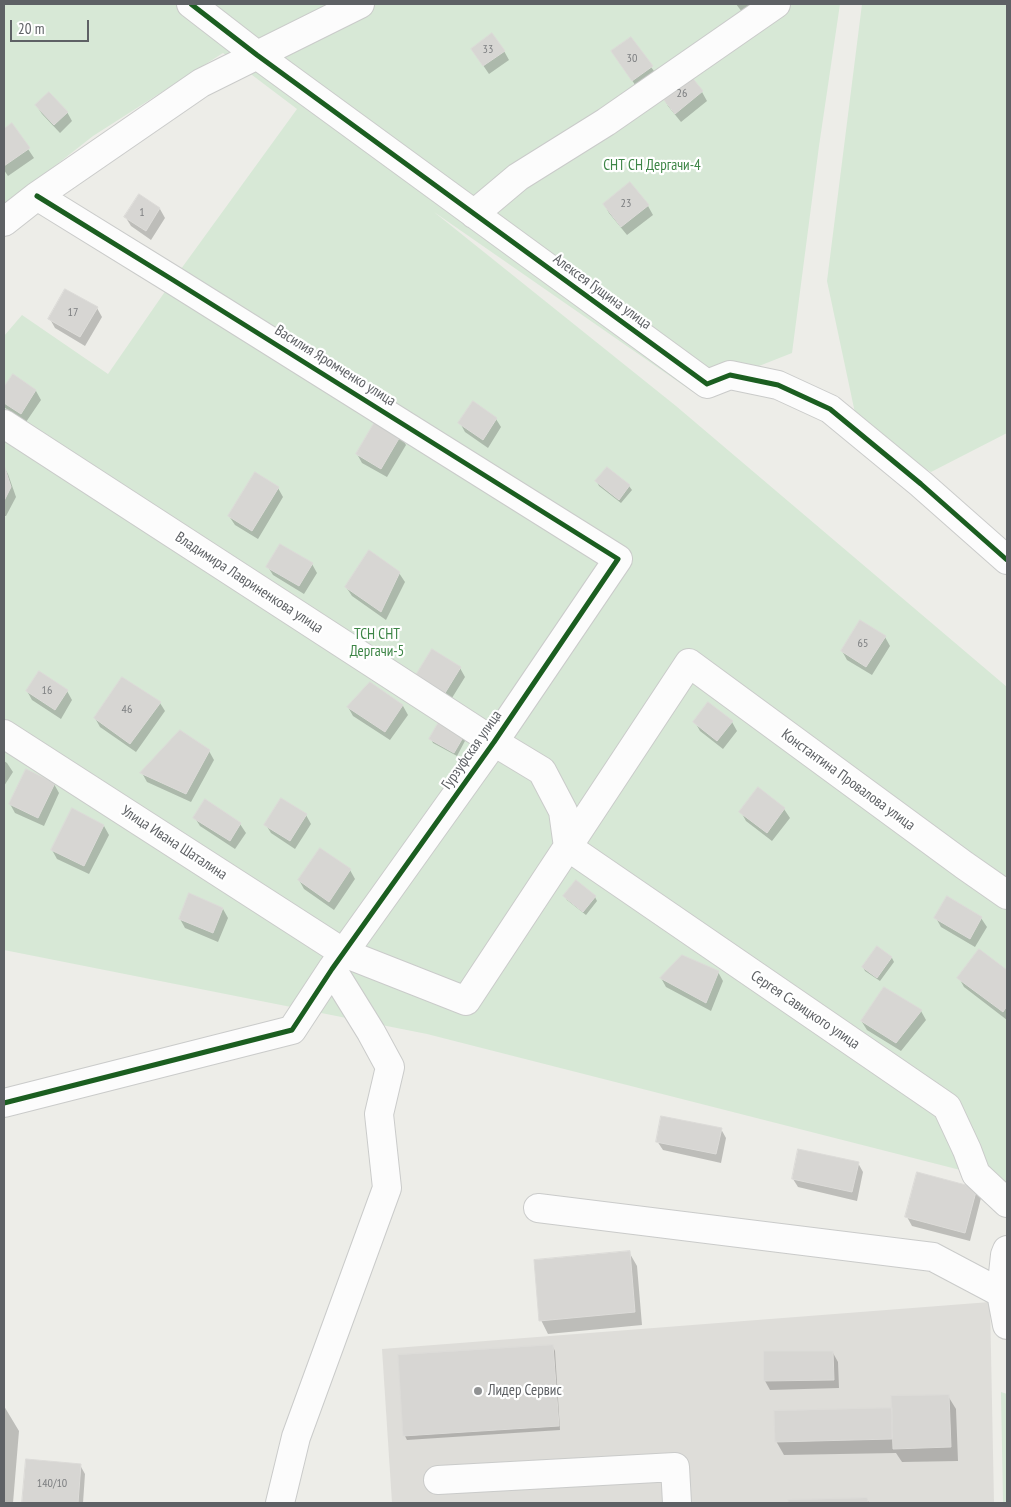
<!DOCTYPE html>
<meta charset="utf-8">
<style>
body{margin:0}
#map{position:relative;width:1011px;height:1507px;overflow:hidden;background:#edede8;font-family:"PT Sans Narrow",sans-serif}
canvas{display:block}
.frame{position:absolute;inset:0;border:5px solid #5e6165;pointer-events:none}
.scale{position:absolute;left:10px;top:20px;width:79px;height:22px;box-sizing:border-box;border:2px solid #5e6165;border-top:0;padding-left:6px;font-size:15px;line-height:18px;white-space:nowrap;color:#5e6165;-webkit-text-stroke:4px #fff;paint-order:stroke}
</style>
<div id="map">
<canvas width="1011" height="1507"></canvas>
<div class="frame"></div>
<div class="scale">20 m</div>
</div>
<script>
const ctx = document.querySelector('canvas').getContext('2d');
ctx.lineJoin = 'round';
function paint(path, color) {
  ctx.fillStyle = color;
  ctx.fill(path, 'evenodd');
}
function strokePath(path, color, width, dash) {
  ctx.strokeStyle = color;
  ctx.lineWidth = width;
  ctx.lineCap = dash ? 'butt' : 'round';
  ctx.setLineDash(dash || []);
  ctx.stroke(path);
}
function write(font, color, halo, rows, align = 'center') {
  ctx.font = font + ' "PT Sans Narrow",sans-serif';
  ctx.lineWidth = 4.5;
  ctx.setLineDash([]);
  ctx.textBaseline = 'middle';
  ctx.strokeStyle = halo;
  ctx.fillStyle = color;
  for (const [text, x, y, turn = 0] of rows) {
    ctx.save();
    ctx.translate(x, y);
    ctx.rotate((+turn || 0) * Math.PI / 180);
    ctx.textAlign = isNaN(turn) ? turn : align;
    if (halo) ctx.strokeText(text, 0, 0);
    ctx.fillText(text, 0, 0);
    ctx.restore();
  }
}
paint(new Path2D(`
 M990 1302 994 1503H392L382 1349Z`), '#deddd9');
paint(new Path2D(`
 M4 4H840L819 146 792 353 693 392 434 212 676 406 1007 687V1185L976 1174 427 1034 4 950V336L22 315 108 374 173 280 297 109 223 53 93 136 4 206Z
 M862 4H1007V433L931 472 858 427 827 281Z
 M1001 1392 1007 1394V1503H1003Z`), '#d7e8d6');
paint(new Path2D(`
 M736 4H762L748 20Z
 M472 49 504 51 509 60 489 74Z
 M618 60 651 67 657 75 638 89Z
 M689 76 702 92 707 101 681 122 668 106 663 97Z
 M36 105 67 112 72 121 60 133 42 114Z
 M12 125 34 158 8 176 4 170V131Z
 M139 196 160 209 165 218 151 240 131 226 126 218Z
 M604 204 648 206 653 215 627 235 609 213Z
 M97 308 102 317 85 346 55 328 50 319Z
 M13 376 36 391 41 400 26 422 4 407V389Z
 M496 419 501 427 488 448 465 432 460 423Z
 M401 436 406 445 387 477 362 463 357 454Z
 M4 467 8 474 16 497 6 516H4Z
 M607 469 629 486 632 490 621 503 599 486 597 482Z
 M278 488 283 497 258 539 235 525 229 516Z
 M369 552 399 573 405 582 386 620 352 596 346 587Z
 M312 564 317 573 304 594 273 575 268 567Z
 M885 637 890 646 872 675 847 660 842 651Z
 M460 668 465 677 447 706 419 689Z
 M370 683 403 706 408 715 390 740 353 716 348 707Z
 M27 691H67L72 700 61 719 32 700Z
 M160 703 165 711 136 752 100 727 95 718Z
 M440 722 466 739 457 756 433 743 431 739Z
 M695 722H732L737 731 723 749 700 731Z
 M209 751 214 760 191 802 147 782 142 773Z
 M4 761 7 763 13 772 4 786Z
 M54 784 59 793 44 826 15 813 10 804Z
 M784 809 790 818 772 841 746 821 741 812Z
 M306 815 311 824 295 849 271 833 266 825Z
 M195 818 240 824 246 833 235 849 200 826Z
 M104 826 109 835 89 874 57 859 52 850Z
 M350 870 355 879 334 910 304 889 299 880Z
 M565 896 595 897 597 901 586 915 567 900Z
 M947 898 981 918 987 927 975 947 941 927 936 918Z
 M223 909 228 918 218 942 185 928 180 919Z
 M877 948 892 958 894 962 880 981 865 971 863 967Z
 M980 950 1007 971V1020L964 987 959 978Z
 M718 972 723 981 711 1011 666 987 661 978Z
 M921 1011 926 1020 901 1051 867 1030 862 1022Z
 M721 1129 726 1138 721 1163 663 1150 657 1141Z
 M858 1163 863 1172 857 1201 798 1187 793 1179Z
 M976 1189 981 1198 970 1241 912 1226 907 1217Z
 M629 1252 637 1266 642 1325 548 1334 541 1320Z
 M553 1347 555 1351 560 1430 407 1440 405 1436Z
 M833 1353 838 1362 839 1388 770 1390 765 1381Z
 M948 1396 956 1409 958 1461 902 1462 896 1453 784 1455 776 1441Z
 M4 1406 19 1431 13 1503H4Z
 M27 1461 80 1465 85 1474 83 1503H24Z
 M867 1499 869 1503H789V1501Z`), '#0003');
const building = new Path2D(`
 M492 33 505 51 483 66 471 49Z
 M631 37 653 66 632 81 611 51Z
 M689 74 703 91 675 114 661 96Z
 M49 92 68 112 54 125 35 105Z
 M12 123 30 148 4 166V129Z
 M630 182 649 205 621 227 603 204Z
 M139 194 160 208 146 231 124 217Z
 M65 289 98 307 80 337 48 319Z
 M13 374 36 390 21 414 4 403V387Z
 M473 401 497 418 483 440 458 423Z
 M376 420 401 435 381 469 356 454Z
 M4 465 11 487 4 501Z
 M607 467 630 485 619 500 595 481Z
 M255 472 279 487 252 531 228 516Z
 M280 544 313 563 299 586 266 567Z
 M369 550 400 572 381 612 345 587Z
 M860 620 886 636 866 667 841 651Z
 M432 649 461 667 442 698 413 680Z
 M39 671 68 690 55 710 26 691Z
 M122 677 161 702 130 744 94 718Z
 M370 682 403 705 385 732 347 707Z
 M708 702 733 721 717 741 693 722Z
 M440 720 465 734 454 753 429 739Z
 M180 730 210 750 186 794 140 773Z
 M26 769 55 783 38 818 9 804Z
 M758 787 785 808 767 833 739 812Z
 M281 798 307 814 290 841 264 825Z
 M205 799 241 823 230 841 193 818Z
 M72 808 104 825 84 866 51 850Z
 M320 848 351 869 329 902 298 880Z
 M576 880 596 896 583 912 563 896Z
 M189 893 223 908 213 933 179 919Z
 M947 896 982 917 970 939 934 918Z
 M877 946 892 957 877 978 862 967Z
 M979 949 1007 970V1006L1003 1012 957 978Z
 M682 955 719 971 706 1003 660 978Z
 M884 987 922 1010 896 1043 861 1021Z
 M661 1116 722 1128 716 1154 656 1142Z
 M798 1149 859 1162 852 1192 792 1179Z
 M917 1172 977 1188 965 1233 905 1217Z
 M630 1251 635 1312 539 1321 534 1260Z
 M553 1345 559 1426 403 1436 398 1355Z
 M764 1351H833L834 1380 764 1381Z
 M949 1395 951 1447 893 1449 891 1396Z
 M892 1408V1439L775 1442 774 1411Z
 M26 1459 81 1464 78 1503H22Z
 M867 1498 868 1503H788V1500Z`);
paint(building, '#d7d6d3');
strokePath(building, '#dcdbd8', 1);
const minor = new Path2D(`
 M191 4 257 55 707 384 730 375 778 385 830 409 921 484 1007 560
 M474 214 518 177 606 122 776 4
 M4 222 37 196 201 83 360 4
 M4 424 494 742 542 771 563 811 568 847 947 1107 967 1150 976 1174 1007 1203
 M4 734 344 953 466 1001 689 663 964 865 1007 895
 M4 1103 292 1030 332 969 494 742 618 559 173 280 37 196
 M538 1208 933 1257 1001 1293 1007 1325
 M1001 1293 1005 1255 1007 1250
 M438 1480 675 1467 677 1503
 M280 1503 296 1437 387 1188 379 1114 390 1067 371 1032 332 969`);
strokePath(minor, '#cacbca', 30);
strokePath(minor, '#fcfcfc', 28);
strokePath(new Path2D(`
 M191 4 257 55 707 384 730 375 778 385 830 409 921 484 1007 560
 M4 1103 292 1030 332 969 494 742 618 559 173 280 37 196`), '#1b5e20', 5);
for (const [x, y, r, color] of [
 [478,1391,5,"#909293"]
]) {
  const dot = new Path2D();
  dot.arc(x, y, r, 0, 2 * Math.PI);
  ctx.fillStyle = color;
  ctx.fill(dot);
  strokePath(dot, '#fff', 2);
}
write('12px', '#7d7f81', null, [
 ["33",488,50],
 ["30",632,59],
 ["26",682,94],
 ["23",626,204],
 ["1",142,213],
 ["17",73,313],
 ["65",863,644],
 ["16",47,691],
 ["46",127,710],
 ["140/10",52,1484]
]);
write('15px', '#3d8546', '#fff', [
 ["СНТ СН Дергачи-4",652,166],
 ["ТСН СНТ",377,635],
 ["Дергачи-5",377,652]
]);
write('15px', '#5e6165', '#fff', [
 ["Алексея Гущина улица",602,292,36],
 ["Василия Яромченко улица",335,366,32],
 ["Владимира Лавриненкова улица",249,583,33],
 ["Гурзуфская улица",472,750,-55],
 ["Константина Провалова улица",848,780,36],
 ["Улица Ивана Шаталина",174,843,33],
 ["Сергея Савицкого улица",805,1010,34]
]);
write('15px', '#5e6165', '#fff', [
 ["Лидер Сервис",488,1391]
], 'left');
</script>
